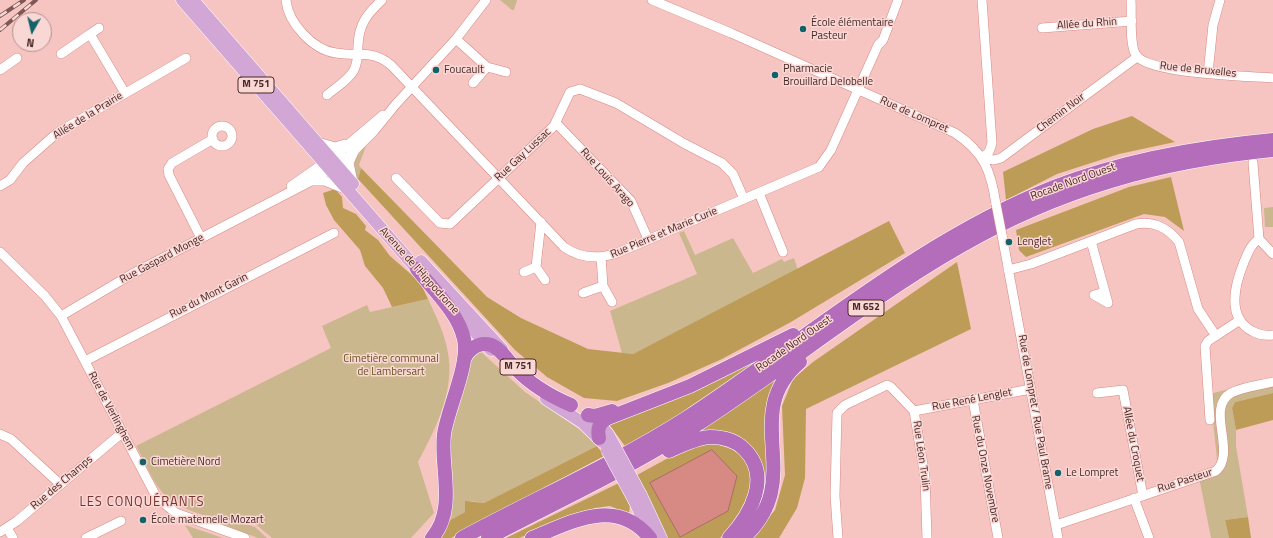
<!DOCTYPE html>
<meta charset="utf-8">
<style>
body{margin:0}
#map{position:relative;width:1273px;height:538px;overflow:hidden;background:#f7c5c1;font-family:"Titillium Web",sans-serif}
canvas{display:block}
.north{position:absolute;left:12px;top:12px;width:40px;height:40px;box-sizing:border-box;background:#f9d7d4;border:1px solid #b2918e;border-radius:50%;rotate:188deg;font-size:11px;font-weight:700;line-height:16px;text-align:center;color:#482826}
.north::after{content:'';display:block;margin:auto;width:14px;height:18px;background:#136269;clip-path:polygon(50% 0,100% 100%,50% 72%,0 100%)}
</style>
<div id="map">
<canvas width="1273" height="538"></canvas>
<div class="north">N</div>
</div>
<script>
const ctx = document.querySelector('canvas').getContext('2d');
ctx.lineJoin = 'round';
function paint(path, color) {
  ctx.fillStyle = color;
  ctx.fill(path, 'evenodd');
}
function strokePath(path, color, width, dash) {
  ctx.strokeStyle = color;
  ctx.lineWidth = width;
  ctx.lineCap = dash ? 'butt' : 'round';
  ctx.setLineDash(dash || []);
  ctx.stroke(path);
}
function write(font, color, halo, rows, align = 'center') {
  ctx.font = font + ' "Titillium Web",sans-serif';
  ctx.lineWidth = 3;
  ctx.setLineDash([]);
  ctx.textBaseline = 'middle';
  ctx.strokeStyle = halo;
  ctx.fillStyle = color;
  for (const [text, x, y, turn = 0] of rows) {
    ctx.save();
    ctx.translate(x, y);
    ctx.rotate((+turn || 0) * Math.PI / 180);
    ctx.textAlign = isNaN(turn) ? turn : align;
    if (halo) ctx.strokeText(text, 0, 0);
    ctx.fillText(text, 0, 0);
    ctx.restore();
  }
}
paint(new Path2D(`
 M500 0H517L514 10H512Z
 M366 146 359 165 361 168 358 179C350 165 356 156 366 146Z
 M1273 207V227H1265L1264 208Z
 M684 231 695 255 733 238 753 273 782 259 784 262 794 258 798 270 633 354 622 353 610 311 697 274 679 233Z
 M428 299C436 316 445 334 448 353 455 391 435 430 418 462L434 513 411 538H272L252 521C222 522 189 515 166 496 154 486 144 459 136 446L331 348 322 326 367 305 370 312Z
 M479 350 525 392 579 429 597 446 484 503 471 501 465 512 445 523 449 428 471 353Z
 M1273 377V393L1235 402 1232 408 1236 430V446L1248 517 1225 520 1229 538H1211L1198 472 1209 470 1215 467 1217 459 1210 394Z
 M217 522 249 525 255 527 267 538H258Z
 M185 525 223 538H193Z`), '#cbb78d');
paint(new Path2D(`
 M1132 116 1175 142 1119 154 1057 174 1006 200 1003 172 1093 129Z
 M361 168 487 297 521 318 588 349 633 354 889 221 905 253 791 322 722 359 668 383 617 401 584 398 547 377 515 350 358 179Z
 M1171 177 1184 231 1165 217 1144 214 1026 257 1019 250 1016 230 1129 187Z
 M335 189 342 197 343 208 356 214 366 226 365 230 378 240 390 256 420 282 428 299 392 307 383 288 365 266 360 250 334 220 326 205 323 193Z
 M957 262 971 329 806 409 805 478 797 508 779 538H751L775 510 785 475 782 406 793 379 813 362Z
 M783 346 671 420 625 446 608 423Z
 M779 376 772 473 760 510 747 523 755 456 694 435Z
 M1273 393V420L1236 430 1232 408 1235 402Z
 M711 443C724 446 745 451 750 466 758 489 737 523 720 538H667L637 475 681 451Z
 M597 446 604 456 451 538H437L445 523 465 512V501L484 503Z
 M619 483 630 504 629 514 610 506 595 508 519 538H506Z
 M1248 517 1251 538H1229L1225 520Z`), '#bd9c57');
const water = new Path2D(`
 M712 450 737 476 728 511 680 537 650 483Z`);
paint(water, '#d78983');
strokePath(water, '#ac6c67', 1);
const minor = new Path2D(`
 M286 0C288 23 313 50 336 53 359 57 371 49 391 65L564 247C581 259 599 259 617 253L819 167 831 150 878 45 883 40 898 0
 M652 0 731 33 955 133C984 152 991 171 996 204
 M982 0 992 143 989 152 982 158
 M1131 0C1132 13 1129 45 1136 55 1148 74 1248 76 1273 78
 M1042 28 1132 21
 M90 34 99 28
 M456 39 487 67 473 83
 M61 54 90 34 125 93
 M487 67 506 72
 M0 70 17 58
 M1208 73 1213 25 1220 0
 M327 95C335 88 349 80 354 70 358 62 358 53 358 45 359 24 367 14 382 0
 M556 123 631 201 648 239
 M212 136a10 10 0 1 1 20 0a10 10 0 1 1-20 0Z
 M318 142 335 147 345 144
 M982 158 994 160 1001 158 1137 57
 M1253 163 1259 239 1273 254
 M396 178 440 223 450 224 554 126 570 92 580 89 616 103 685 144 722 163 733 174 744 199
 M314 181H325L345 189
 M353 182 349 163 354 152
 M0 186 10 180 23 163 57 133 186 58
 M291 186 337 154 383 115
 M759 193 783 252
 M1002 235 1058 538
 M201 238 169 175 168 169 172 163 213 139
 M1259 239C1251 244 1248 253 1244 262 1235 284 1226 317 1252 331 1259 335 1265 336 1273 335
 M1091 241 1108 303 1094 295 1105 292
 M0 252 45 296 61 316 157 498 176 513 245 538
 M536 267 545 280
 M1008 270 1031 264 1136 224C1154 221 1167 227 1179 242L1198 309 1216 336
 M524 272 536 267 541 222
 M603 286 612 302
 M583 293 603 286 601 257
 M61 316 132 274 317 178 349 156 374 131 396 104 456 39 486 0
 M85 361 334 233
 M1097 393 1123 390 1143 496
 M973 400 998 538
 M914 411 1031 389
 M1210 420 1205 346 1208 341 1240 320
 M0 434 11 439 60 484
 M1134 498 1149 538
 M1056 525 1216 471C1237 452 1205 408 1231 393 1243 387 1260 385 1273 382
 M7 528 13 538
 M0 532 17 521 123 432
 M86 538 121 521
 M838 538 835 496 837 413 845 405 887 385 891 387 914 411 925 477 927 538`);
const major = new Path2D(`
 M182 0 423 276
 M193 0 353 184
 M421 261 502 349
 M454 308 491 350
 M546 399 583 423 602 442
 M594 419 608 434 615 447
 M641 495 661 538
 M635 502 651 537`);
const highway = new Path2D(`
 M417 269C433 290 458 312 464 339 470 363 448 408 444 434 440 468 457 509 432 538
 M464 359C469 349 479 341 491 345 500 348 508 361 515 368 531 385 550 396 571 405
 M588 415 595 416 612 411
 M599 438C597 428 599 423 608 418L690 386 793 335
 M669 451C682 445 696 438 710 437 723 437 735 440 744 449 772 476 751 514 729 538
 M462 538C536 498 614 464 685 419 806 340 918 241 1054 187 1124 160 1198 147 1273 140
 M488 538C558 501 629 469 695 426 785 368 868 299 961 246 1059 189 1161 161 1273 150
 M532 538C572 522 616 496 650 538
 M743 538C809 479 737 416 800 362`);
strokePath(minor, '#d68983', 10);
strokePath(major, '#fff', 13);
strokePath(highway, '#fff', 15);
strokePath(minor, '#fff', 9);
strokePath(major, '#d2a7d6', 12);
strokePath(highway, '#b46dba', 14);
const rail = new Path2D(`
 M0 16 24 0
 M0 30 36 0`);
strokePath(rail, '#7e5856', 4);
strokePath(rail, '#f9d7d4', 2.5, [8]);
const minorBridge = new Path2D(`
 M996 204 1002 235`);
const majorBridge = new Path2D(`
 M615 447 641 495
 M607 450 635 502`);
strokePath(minorBridge, '#d68983', 10, []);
strokePath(majorBridge, '#fff', 13, []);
strokePath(minorBridge, '#fff', 9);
strokePath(majorBridge, '#d2a7d6', 12);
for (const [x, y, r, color] of [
 [803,29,4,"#136269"],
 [436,70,4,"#136269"],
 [775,75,4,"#136269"],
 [1009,242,4,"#136269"],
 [143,462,4,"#136269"],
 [1058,473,4,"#136269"],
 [143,520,4,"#136269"]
]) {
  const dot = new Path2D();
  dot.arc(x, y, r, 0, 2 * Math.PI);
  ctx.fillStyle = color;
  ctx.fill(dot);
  strokePath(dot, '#f9d7d4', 1.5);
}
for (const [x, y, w] of [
 [256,85,36],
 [866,308,36],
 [518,367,36]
]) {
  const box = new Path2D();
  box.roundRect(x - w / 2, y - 8, w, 16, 3);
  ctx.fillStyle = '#f9d7d4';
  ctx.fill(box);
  strokePath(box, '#482826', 1);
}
write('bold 10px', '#482826', null, [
 ["M 751",256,85],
 ["M 652",866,308],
 ["M 751",518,367]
]);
write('11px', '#482826', '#f9d7d4', [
 ["École élémentaire",811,23],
 ["Pasteur",811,36],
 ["Pharmacie",783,69],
 ["Brouillard Delobelle",783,82],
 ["Foucault",444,70],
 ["Lenglet",1017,242],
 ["Cimetière Nord",151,462],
 ["Le Lompret",1066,473],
 ["École maternelle Mozart",151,520]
], 'left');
write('11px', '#482826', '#f9d7d4', [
 ["Allée du Rhin",1087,24,-4],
 ["Rue de Bruxelles",1198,70,6],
 ["Chemin Noir",1061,113,-37],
 ["Rue de Lompret",914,115,24],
 ["Allée de la Prairie",88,116,-32],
 ["Rue Gay Lussac",523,155,-43],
 ["Rue Louis Arago",607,178,48],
 ["Rocade Nord Ouest",1073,182,-20],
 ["Rue Pierre et Marie Curie",664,233,-23],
 ["Rue Gaspard Monge",162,259,-28],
 ["Avenue de l'Hippodrome",419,271,48],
 ["Rue du Mont Garin",209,296,-27],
 ["Rocade Nord Ouest",794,344,-35],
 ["Rue René Lenglet",972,400,-11],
 ["Rue de Verlinghem",111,411,62],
 ["Rue de Lompret / Rue Paul Brame",1035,412,80],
 ["Allée du Croquet",1133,444,79],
 ["Rue Léon Trulin",921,456,82],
 ["Rue du Onze Novembre",985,469,79],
 ["Rue Pasteur",1185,481,-18],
 ["Rue des Champs",62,483,-40]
]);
write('11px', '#69521d', '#f9d7d4', [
 ["Cimetière communal",391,359],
 ["de Lambersart",391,372]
]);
ctx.letterSpacing = '1px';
write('13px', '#76322f', '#f9d7d4', [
 ["LES CONQUÉRANTS",142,503]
]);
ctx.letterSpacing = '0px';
</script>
